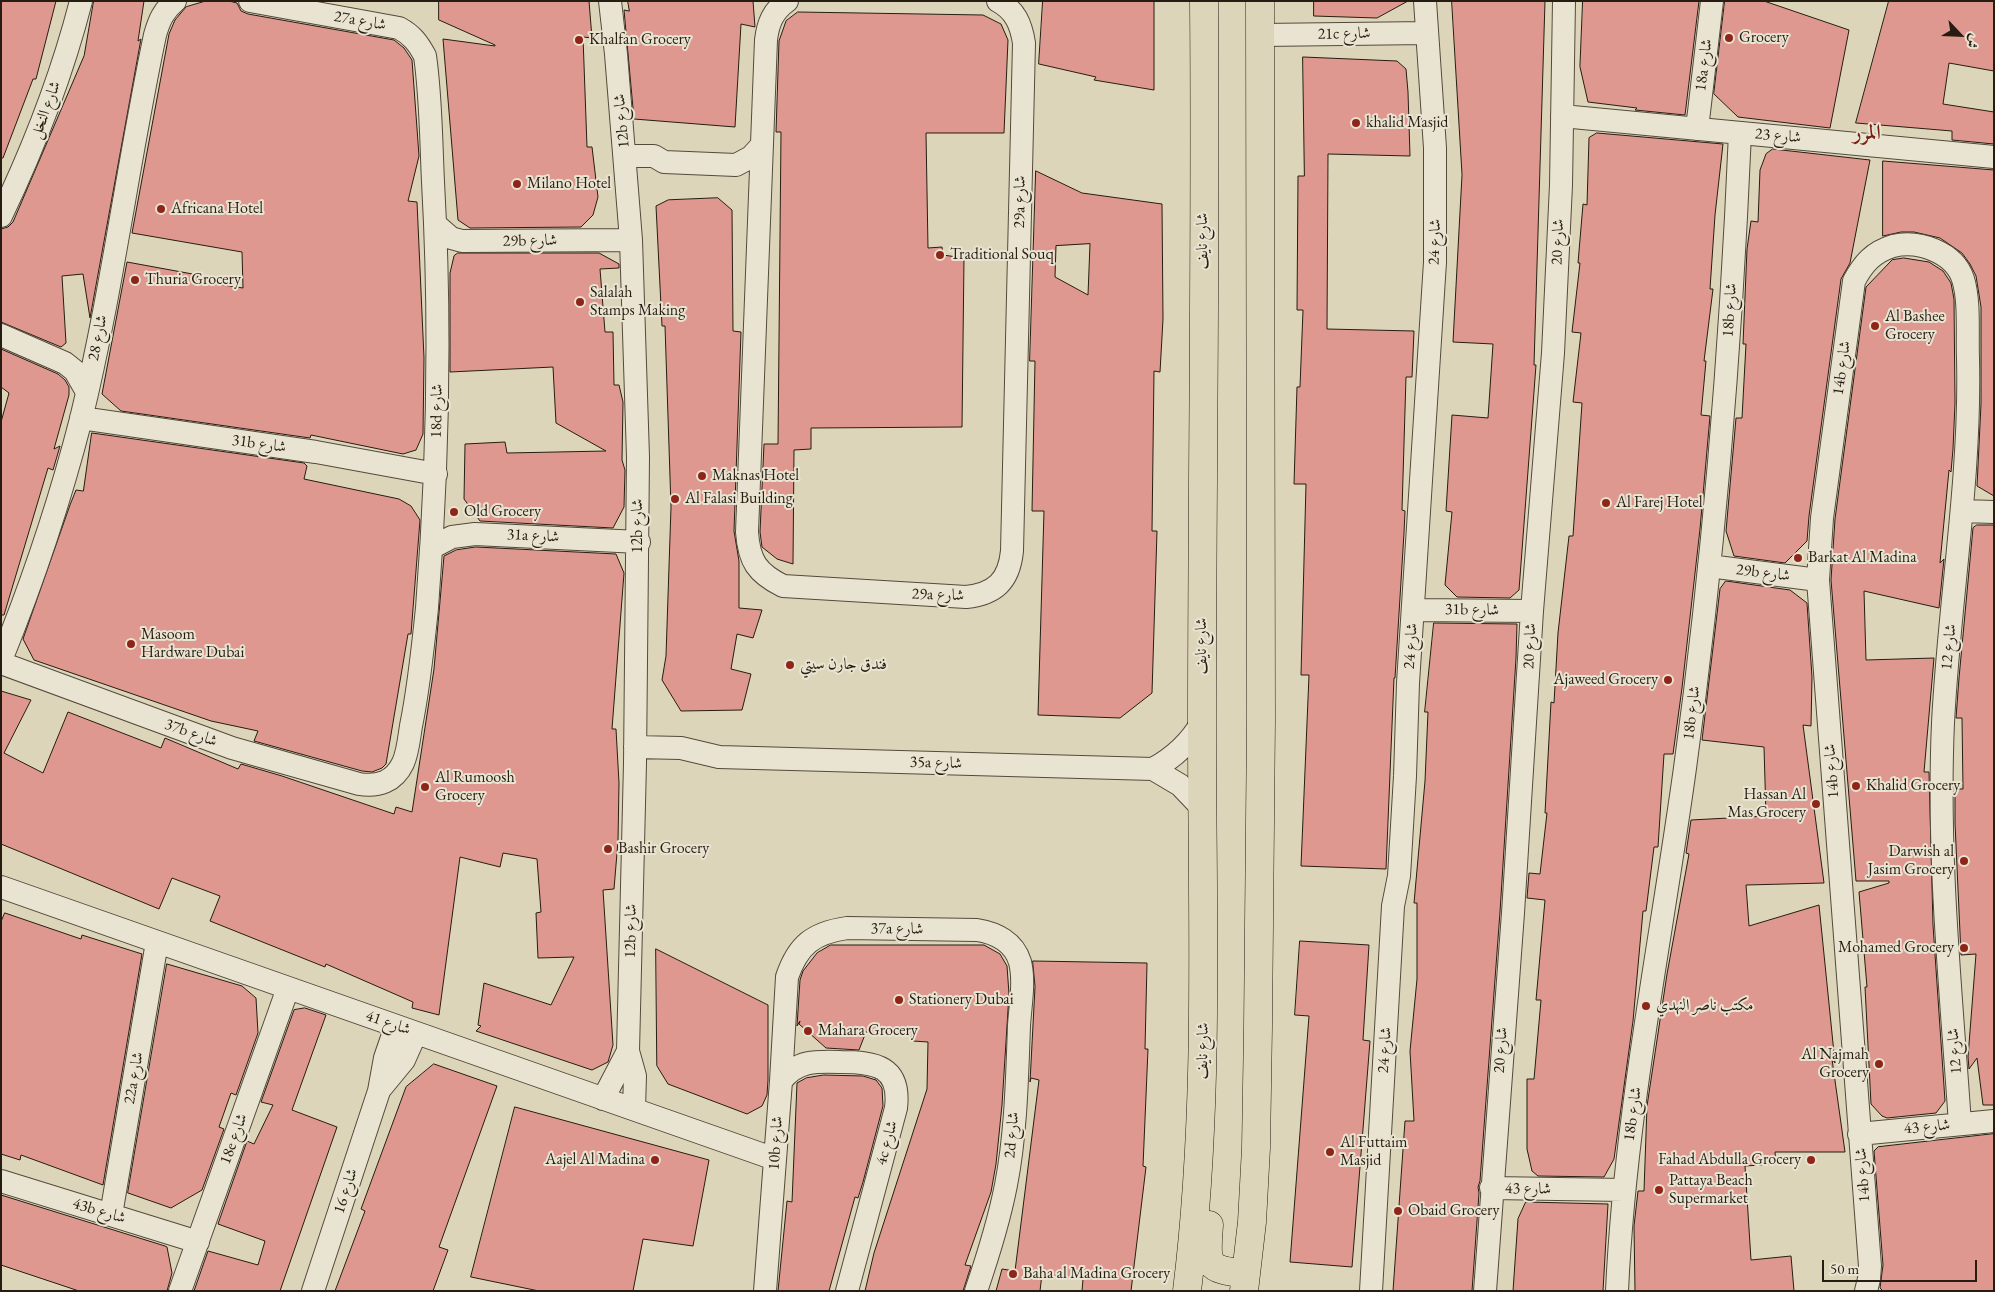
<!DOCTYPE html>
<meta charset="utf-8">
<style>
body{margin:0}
#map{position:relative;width:1995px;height:1292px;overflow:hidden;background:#ddd5b9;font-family:"EB Garamond",Amiri,serif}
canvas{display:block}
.frame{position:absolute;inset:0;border:2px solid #271c11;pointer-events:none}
.north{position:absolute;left:1935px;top:10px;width:50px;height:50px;-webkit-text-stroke:4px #e9e4d2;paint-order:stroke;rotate:115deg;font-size:14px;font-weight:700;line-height:20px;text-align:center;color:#271c11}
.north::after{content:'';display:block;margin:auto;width:18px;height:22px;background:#271c11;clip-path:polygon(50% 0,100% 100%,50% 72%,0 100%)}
.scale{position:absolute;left:1822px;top:1260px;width:155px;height:22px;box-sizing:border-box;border:2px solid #271c11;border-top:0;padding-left:6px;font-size:15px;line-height:18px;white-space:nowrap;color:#271c11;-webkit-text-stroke:4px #e9e4d2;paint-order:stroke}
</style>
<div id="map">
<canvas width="1995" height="1292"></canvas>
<div class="frame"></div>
<div class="north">ش</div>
<div class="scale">50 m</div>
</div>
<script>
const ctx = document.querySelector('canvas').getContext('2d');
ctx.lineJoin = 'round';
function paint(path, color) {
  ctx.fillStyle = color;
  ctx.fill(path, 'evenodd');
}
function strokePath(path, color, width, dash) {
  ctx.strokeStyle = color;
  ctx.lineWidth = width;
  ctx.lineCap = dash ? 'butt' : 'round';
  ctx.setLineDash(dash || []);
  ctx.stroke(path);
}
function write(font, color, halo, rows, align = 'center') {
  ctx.font = font + ' "EB Garamond",Amiri,serif';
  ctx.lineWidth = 4;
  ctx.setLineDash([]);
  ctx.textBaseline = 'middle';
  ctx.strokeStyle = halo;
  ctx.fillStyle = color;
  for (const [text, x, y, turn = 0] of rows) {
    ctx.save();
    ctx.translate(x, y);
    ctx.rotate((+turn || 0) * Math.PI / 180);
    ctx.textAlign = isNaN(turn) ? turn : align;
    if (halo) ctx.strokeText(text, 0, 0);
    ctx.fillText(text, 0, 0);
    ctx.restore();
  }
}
const building = new Path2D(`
 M1 1H56L36 79H33L3 158H1Z
 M94 1H144L138 41 141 39 90 318 83 274 62 276 66 343 61 347 1 322V229L8 227 13 222 84 56Z
 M206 1H229L237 3 241 11 248 14 394 40 404 48 412 60 419 156 408 201 417 202 424 358 423 434 416 450 403 454 311 435 310 438 121 411 102 394 127 262 198 275 197 281 243 288 242 252 132 233 169 34 175 20 186 7Z
 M439 1H589L592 38 583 37 587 147H592L598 197 593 215 581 227 470 228 458 220 443 39 495 46V45L439 20Z
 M628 1H753L755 27 741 24 735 127 634 119 624 10 629 11Z
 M1043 1H1154V90L1094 80 1096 77 1039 64Z
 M1314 1H1408L1377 18 1314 16Z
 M1452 1H1545L1534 365H1536L1519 590 1510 598 1457 597 1445 585 1452 512 1446 511 1452 415 1488 418 1493 344 1453 342 1462 175Z
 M1583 1H1699L1685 115 1635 110 1637 108 1588 102 1580 67Z
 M1725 1H1764L1849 30 1830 128 1738 117 1714 94Z
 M1889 1H1994V71L1949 63 1943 104 1994 112V144L1952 140V131L1856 123Z
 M798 12 983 15 1001 24 1008 40 1004 133H926L928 248 942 247 943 255 964 258 962 427 811 428V449L794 450 793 564 777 559 762 547 760 532 764 444H778L781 132H776L779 41 786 21Z
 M1303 57 1397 61 1406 69 1408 92 1410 156 1328 154 1327 329 1414 331 1412 377H1406L1402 510 1405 511 1404 533 1395 678H1394L1386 869 1301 866 1309 675H1301L1306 484H1294L1297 387H1300L1303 310H1297L1298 176H1304Z
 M1597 133 1723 144 1715 215 1710 289H1713L1704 361H1706L1701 415 1710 416 1700 529 1682 688 1673 754H1664L1658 847H1654L1646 911H1643L1633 1021 1614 1159 1604 1177 1538 1176 1532 1171 1527 1149V1079H1534L1541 1000H1536L1545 900 1527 898 1529 873 1540 874 1547 813H1545L1551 702 1554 703 1558 633 1569 536H1573L1582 403 1573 402 1581 333 1572 332 1580 263H1578L1583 204 1587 205 1589 138Z
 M1773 149 1870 160 1850 263 1841 279 1809 516 1807 541 1785 563 1734 556 1726 531 1736 418H1742L1746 344H1743L1747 249 1751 221 1758 222 1760 170 1766 154Z
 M1883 161 1994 170V496L1977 486 1981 404V307L1976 276 1970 264 1962 253 1940 238 1914 232H1901L1883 236Z
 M1036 171 1082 193 1162 204 1163 319 1160 372 1154 371 1152 531H1157L1152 693 1120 718 1038 715 1044 511H1032L1035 361H1030ZM1090 244 1088 295 1055 277 1056 246Z
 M718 198 732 210 733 331 741 332 734 531 739 561V608L762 610 753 638 737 634 731 669 751 674 742 710 681 711 662 680 666 656 671 507 665 326H662L656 206 668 200Z
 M458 253H599L619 264V268L600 269 605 332H613L614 385H619L623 402 622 460 625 470 624 507 613 528 480 521 464 499 465 444 505 442 507 453 606 451 556 423 553 367 450 372V273L454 256Z
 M1904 258 1929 262 1943 271 1951 283 1954 299 1955 403 1953 449 1951 472 1949 470 1940 563 1944 559 1939 608 1864 591 1866 660 1934 658 1924 772H1929L1933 925 1945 1101 1936 1113 1887 1118 1882 1116 1871 1104 1865 987H1867L1859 892 1889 883V881H1856L1831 580 1835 519 1866 287 1892 260Z
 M1 349 58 374 65 380 69 387V395L54 449 60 446 53 470 48 468 4 615H1V422L9 393 1 387Z
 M92 433 304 463 307 466 304 479 399 499 411 506 420 520 411 634H408L386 764 382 768 372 772 362 771 254 741 258 731 211 721 34 660 23 639 70 505 76 490 83 491Z
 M1977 525H1994V1105H1983L1977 1058 1969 1069 1968 1057 1976 954 1961 955 1955 823V789H1963L1962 718H1956L1959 678 1973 528Z
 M476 547 616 554 624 573 612 729H616L619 783 618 841 614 889 603 890 613 1045 608 1062 592 1070 476 1031 481 1026 478 1025 484 983 551 1005 574 957 538 958 536 913 541 912 537 859 503 853 500 867 460 857 439 1015 412 1008 413 1002 326 964 325 967 210 921 220 896 172 878 159 909 1 844V691L31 700 4 753 43 773 68 712 161 748 165 738 238 769 241 764 282 776 394 814 396 807 412 812 434 669 444 556 456 550Z
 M1726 581 1790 590 1807 603 1812 677 1811 726 1803 725 1824 883 1746 885 1749 926 1819 905 1835 1063 1832 1059 1845 1152H1775L1776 1164 1745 1166 1751 1260 1791 1256 1794 1291H1635L1634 1226 1638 1191H1644L1647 1106 1667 974 1689 854 1686 853 1691 820 1766 816 1764 747 1702 740 1720 589Z
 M1434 623 1517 624 1516 658 1500 912 1480 1181 1478 1187 1479 1193 1472 1291H1393L1405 1121H1414L1410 1051 1417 979V903H1414L1425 781 1428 712H1425Z
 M5 913 81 939 82 935 142 954 103 1185 21 1155 20 1160 1 1154V922Z
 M1300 941 1369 945 1363 1040 1370 1041 1352 1267 1290 1262 1309 1016 1295 1015Z
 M831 945H984L1000 954 1007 966 1009 994 1002 1105 996 1164 991 1192 965 1265 971 1266 963 1291H865L874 1253 927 1089 928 1042 913 1041 910 1034 866 1032 859 1050 826 1048 799 1024 800 1021 797 1026 800 980 803 971 817 953Z
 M656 949 768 1005V1080L767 1095 762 1106 747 1114 668 1084 657 1066Z
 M1033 961 1147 963 1145 1049H1148L1143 1166 1146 1167 1131 1291H1082L1083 1279 1042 1274 1040 1291H996L1002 1269 1015 1271 1039 1080 1031 1078 1030 1082 1035 987Z
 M167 964 242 986 256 998 258 1033 236 1095 231 1093 219 1127 224 1129 202 1190 171 1208 128 1193Z
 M305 1008 326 1015 292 1110 337 1127 280 1291H194L208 1251 258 1265 265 1241 218 1224 247 1141 254 1144 273 1105 261 1102 294 1010Z
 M434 1064 497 1086 439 1247 448 1250 433 1291H335L365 1211 361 1209 406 1087Z
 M824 1075 863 1076 876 1080 882 1088 883 1106 863 1182 858 1198 855 1197 829 1291H778L787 1201 792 1202 797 1083 806 1078Z
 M515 1107 709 1160 693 1246 643 1239 633 1291H539L471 1277Z
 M1994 1134V1291H1883L1880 1288 1883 1265 1874 1151 1878 1147Z
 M1 1195 165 1246 167 1247 172 1273 167 1291H79L1 1265Z
 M1526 1202 1608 1204 1603 1291H1513L1518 1219Z`);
paint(building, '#de9890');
strokePath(building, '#271c11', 1);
const minor = new Path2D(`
 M610 1 616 54 631 240 638 457 635 763 628 1051 635 1076 634 1109
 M787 1C773 11 768 23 766 40L747 532C749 561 757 573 783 586L966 597C995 594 1009 581 1012 551L1024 43C1021 24 1015 10 998 1
 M1261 35 1427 33
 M1562 116 1994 157
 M1697 129 1712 1
 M625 156H654L664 162 736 165 751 157 762 145
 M1 216C34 147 62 75 81 1
 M435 224 451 238 462 241 631 240
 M1 335 65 363 75 371 87 392
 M81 418 316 452 436 474
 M1963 511 1994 512
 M431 548 452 537 475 534 639 542
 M1709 566 1818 580
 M1413 610 1532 611
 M1 660C33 581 60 501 81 419 112 292 128 162 155 35 159 21 163 11 175 1
 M1 663 232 748 359 784C378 787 394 782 403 763 408 752 409 738 411 726 419 687 423 647 427 608 438 466 441 324 433 182 431 140 431 97 425 56 418 43 412 35 399 28L250 1
 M635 747 681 748 719 757 1153 769 1180 785 1202 808
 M1153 769C1175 757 1190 743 1202 722
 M1 887 775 1159
 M781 1081C797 1060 817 1061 841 1062 875 1062 901 1066 896 1108L847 1291
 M381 1088 404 1060 416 1033
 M603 1099 628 1051
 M1859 1134 1994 1121
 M1 1181 198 1242
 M1491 1188 1624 1190
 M111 1215 157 942
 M180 1291 288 988
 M313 1291 379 1091 385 1058 396 1026
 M765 1291 781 1081 787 977C798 945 813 933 847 928L977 930C996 933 1014 942 1020 962 1025 982 1020 1007 1019 1026 1017 1079 1016 1134 1006 1185 999 1221 988 1256 976 1291
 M1371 1291 1393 906 1399 876 1405 776 1408 683 1435 262V148L1425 1
 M1485 1291 1513 913 1532 611 1553 353 1561 185 1564 1
 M1617 1291C1625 1115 1661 942 1685 768 1714 558 1731 345 1740 133
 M1866 1291 1869 1279 1870 1266 1818 580 1822 518 1854 281C1863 264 1873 252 1893 246 1919 240 1954 252 1963 279 1970 301 1967 334 1968 358 1971 480 1949 601 1943 723 1937 857 1951 991 1960 1124`);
const major = new Path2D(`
 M1209 1225C1206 1265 1205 1269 1246 1274
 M1187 1291C1210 1104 1202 915 1202 727 1202 485 1206 243 1204 1
 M1244 1291 1252 1222 1256 1148 1258 1027 1261 720 1260 1`);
strokePath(minor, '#544a3b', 24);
strokePath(major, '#271c11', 29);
strokePath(minor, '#e9e4d2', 22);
strokePath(major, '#ddd5b9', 28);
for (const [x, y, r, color] of [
 [1729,38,5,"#8f2418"],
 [579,40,5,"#8f2418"],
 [1356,123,5,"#8f2418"],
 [517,184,5,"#8f2418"],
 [161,209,5,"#8f2418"],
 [940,255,5,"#8f2418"],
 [135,280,5,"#8f2418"],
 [580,302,5,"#8f2418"],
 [1875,326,5,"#8f2418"],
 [702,476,5,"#8f2418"],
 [675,499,5,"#8f2418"],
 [1606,503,5,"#8f2418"],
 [454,512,5,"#8f2418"],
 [1798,558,5,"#8f2418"],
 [131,644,5,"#8f2418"],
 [790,665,5,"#8f2418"],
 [1668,680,5,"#8f2418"],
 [1856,786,5,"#8f2418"],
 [425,787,5,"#8f2418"],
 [1816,804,5,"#8f2418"],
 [608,849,5,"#8f2418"],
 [1964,861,5,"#8f2418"],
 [1964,948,5,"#8f2418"],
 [899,1000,5,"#8f2418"],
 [1646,1006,5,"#8f2418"],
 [808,1031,5,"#8f2418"],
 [1879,1064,5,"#8f2418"],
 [1330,1152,5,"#8f2418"],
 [655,1160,5,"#8f2418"],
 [1811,1160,5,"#8f2418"],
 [1659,1190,5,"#8f2418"],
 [1398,1211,5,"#8f2418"],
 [1013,1274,5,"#8f2418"]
]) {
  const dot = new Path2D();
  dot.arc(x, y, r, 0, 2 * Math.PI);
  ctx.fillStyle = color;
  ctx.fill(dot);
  strokePath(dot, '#e9e4d2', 2);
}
write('16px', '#271c11', '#e9e4d2', [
 ["27a شارع",360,21,10],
 ["21c شارع",1344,34,-1],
 ["18a شارع",1704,65,-83],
 ["شارع النخل",46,110,-70],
 ["12b شارع",622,121,-95],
 ["شارع 23",1778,136,5],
 ["29a شارع",1020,202,-89],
 ["29b شارع",530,241,-1],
 ["شارع نايف",1203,241,-90],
 ["شارع 24",1435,242,-88],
 ["شارع 20",1558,242,-88],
 ["18b شارع",1730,310,-86],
 ["شارع 28",98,338,-79],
 ["14b شارع",1842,368,-82],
 ["18d شارع",437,411,-89],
 ["31b شارع",259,444,8],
 ["12b شارع",638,526,-90],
 ["31a شارع",533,536,3],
 ["29b شارع",1763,573,7],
 ["29a شارع",938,595,2],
 ["31b شارع",1472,610,1],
 ["شارع نايف",1202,646,-90],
 ["شارع 24",1411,646,-86],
 ["شارع 20",1530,646,-87],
 ["شارع 12",1949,647,-84],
 ["18b شارع",1692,713,-83],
 ["37b شارع",191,733,20],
 ["35a شارع",936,763,2],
 ["14b شارع",1832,771,-94],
 ["37a شارع",897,929,1],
 ["12b شارع",631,931,-89],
 ["شارع 41",388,1023,19],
 ["شارع 24",1385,1050,-86],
 ["شارع 20",1501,1050,-86],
 ["شارع نايف",1203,1051,-89],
 ["شارع 12",1955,1051,-94],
 ["22a شارع",134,1078,-80],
 ["18b شارع",1633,1114,-82],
 ["شارع 43",1927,1127,-5],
 ["2d شارع",1012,1135,-85],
 ["18e شارع",234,1139,-70],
 ["10b شارع",776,1143,-86],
 ["4c شارع",887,1143,-75],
 ["14b شارع",1863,1175,-94],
 ["شارع 43",1528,1189,1],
 ["شارع 16",346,1191,-72],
 ["43b شارع",99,1211,17]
]);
write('16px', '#271c11', '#e9e4d2', [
 ["Grocery",1739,38],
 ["Khalfan Grocery",589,40],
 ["khalid Masjid",1366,123],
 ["Milano Hotel",527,184],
 ["Africana Hotel",171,209],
 ["Traditional Souq",950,255],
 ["Thuria Grocery",145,280],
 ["Salalah",590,293],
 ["Stamps Making",590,311],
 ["Al Bashee",1885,317],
 ["Grocery",1885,335],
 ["Maknas Hotel",712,476],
 ["Al Falasi Building",685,499],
 ["Al Farej Hotel",1616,503],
 ["Old Grocery",464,512],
 ["Barkat Al Madina",1808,558],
 ["Masoom",141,635],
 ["Hardware Dubai",141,653],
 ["فندق جارن سيتي",800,665],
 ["Ajaweed Grocery",1658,680,"right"],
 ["Al Rumoosh",435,778],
 ["Grocery",435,796],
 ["Khalid Grocery",1866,786],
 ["Hassan Al",1806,795,"right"],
 ["Mas Grocery",1806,813,"right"],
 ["Bashir Grocery",618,849],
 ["Darwish al",1954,852,"right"],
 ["Jasim Grocery",1954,870,"right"],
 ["Mohamed Grocery",1954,948,"right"],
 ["Stationery Dubai",909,1000],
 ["مكتب ناصر النهدي",1656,1006],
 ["Mahara Grocery",818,1031],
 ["Al Najmah",1869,1055,"right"],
 ["Grocery",1869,1073,"right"],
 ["Al Futtaim",1340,1143],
 ["Masjid",1340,1161],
 ["Aajel Al Madina",645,1160,"right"],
 ["Fahad Abdulla Grocery",1801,1160,"right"],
 ["Pattaya Beach",1669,1181],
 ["Supermarket",1669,1199],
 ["Obaid Grocery",1408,1211],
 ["Baha al Madina Grocery",1023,1274]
], 'left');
write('bold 21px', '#7a1f14', '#e9e4d2', [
 ["المرر",1867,133]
]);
</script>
